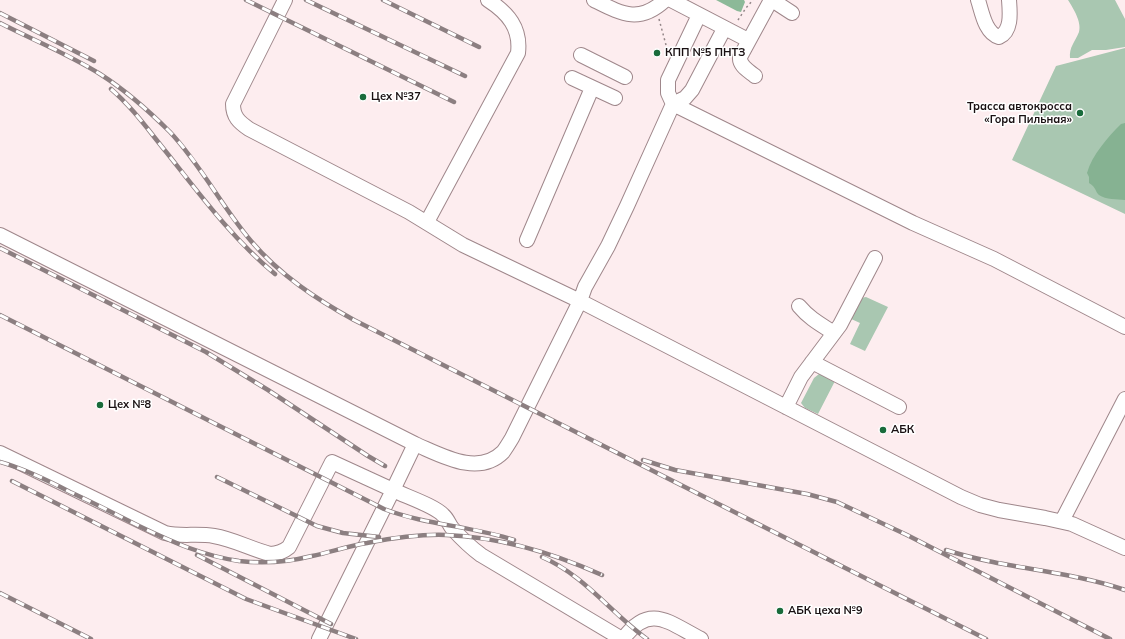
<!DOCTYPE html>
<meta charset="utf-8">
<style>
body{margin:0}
canvas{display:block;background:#fdedef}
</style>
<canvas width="1125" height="639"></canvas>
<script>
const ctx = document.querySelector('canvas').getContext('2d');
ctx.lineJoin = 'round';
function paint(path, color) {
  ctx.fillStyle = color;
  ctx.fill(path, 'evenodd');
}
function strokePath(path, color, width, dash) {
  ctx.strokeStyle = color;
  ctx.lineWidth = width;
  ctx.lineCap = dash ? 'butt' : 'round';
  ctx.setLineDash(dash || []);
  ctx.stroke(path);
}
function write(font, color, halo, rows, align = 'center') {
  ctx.font = font + ' Mulish,sans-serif';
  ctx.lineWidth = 3;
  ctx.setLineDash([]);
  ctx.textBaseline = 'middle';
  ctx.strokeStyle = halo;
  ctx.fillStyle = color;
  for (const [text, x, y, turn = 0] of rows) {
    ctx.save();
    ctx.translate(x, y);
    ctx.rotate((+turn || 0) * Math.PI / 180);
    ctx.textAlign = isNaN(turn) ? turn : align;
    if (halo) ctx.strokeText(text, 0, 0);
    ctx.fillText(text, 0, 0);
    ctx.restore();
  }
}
paint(new Path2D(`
 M1068 0H1115L1125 19V47L1106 50H1092L1078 58H1070C1069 47 1075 42 1079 32 1082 22 1073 8 1068 0Z
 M1125 48V214L1012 160 1056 66Z
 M866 297 888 307 865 351 850 344 860 323 849 318 861 298Z
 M819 374 835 381 818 414 805 408 801 403 814 378Z`), '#a9c7b1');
paint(new Path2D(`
 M716 0H744L745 2 741 12 737 11Z`), '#8cb998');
paint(new Path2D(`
 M1125 123V200C1117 199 1106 200 1099 195 1095 192 1097 188 1089 183V177L1087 173C1092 155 1108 137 1121 124Z`), '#86b292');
const minor = new Path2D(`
 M285 0 233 104C233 117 239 122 249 129L409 212 463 245 580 301 961 497 980 505 999 510 1045 518 1072 524 1125 548
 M594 0C622 14 639 24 665 0
 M671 0 748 40
 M772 0 792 13
 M978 0C982 12 985 33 999 37 1012 31 1010 13 1009 0
 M699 15 668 80V93L673 104 913 223 994 259 1125 327
 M581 55 625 77
 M755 76C749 71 739 66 740 57L771 0
 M572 78 615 98
 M427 222 518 53C521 28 508 13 488 0
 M0 235 415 444C441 455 478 477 503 452 506 448 509 443 512 438L580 301 585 287 608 246 627 206 673 104 685 98 692 90 724 29
 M527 240 592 88
 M799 306C810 319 820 324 834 333
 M812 362 899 407
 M786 407 801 377 840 325 875 258
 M415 444 393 490C405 496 435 506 443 515 447 518 449 524 452 528 461 538 470 547 481 555L622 639
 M0 453 165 533C181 537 197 533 214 536 233 539 251 549 270 554 278 554 283 552 289 547L332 462 393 490 319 639
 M1062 521 1125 399
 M623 639C650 602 669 623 701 639`);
strokePath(minor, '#9f878b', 16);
strokePath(new Path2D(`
 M659 19 666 45
 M738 20 746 8 753 0`), '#948789', 1.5, [2, 3]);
strokePath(minor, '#fff', 14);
const rail = new Path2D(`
 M246 0 454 102
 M306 0 465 76
 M383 0 479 47
 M0 13 94 61
 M0 23C33 40 68 54 100 74 125 90 149 111 170 132 201 165 222 207 251 241 280 275 316 299 354 320L986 639
 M111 89C133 108 149 131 167 153 201 196 233 239 275 274
 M0 248 206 352 268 390 368 456 385 466
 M0 315 384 509C426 525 471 526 514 540
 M643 460 675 470 807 494 837 502 907 535 1110 639
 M0 462C25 469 47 480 70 492 94 503 117 515 141 527 172 542 204 556 239 561 264 564 288 562 312 556 331 552 348 546 367 543 393 538 420 534 446 535 500 537 553 553 602 575
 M217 477 317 526 343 533 379 537
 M12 481 246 599 356 639
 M946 550C1004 569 1067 570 1125 590
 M197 555 331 624
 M542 557C584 575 611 613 647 639
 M0 593 91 639`);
strokePath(rail, '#8c7f81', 4.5);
strokePath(rail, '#fff', 3, [9]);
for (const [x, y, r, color] of [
 [657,53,4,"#196b3b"],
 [363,97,4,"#196b3b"],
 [1080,113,4,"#196b3b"],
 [100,405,4,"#196b3b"],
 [883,430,4,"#196b3b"],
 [780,611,4,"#196b3b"]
]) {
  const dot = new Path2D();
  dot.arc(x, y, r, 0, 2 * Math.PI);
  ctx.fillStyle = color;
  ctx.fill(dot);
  strokePath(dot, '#fff', 1.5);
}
write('bold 11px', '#191012', '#fff', [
 ["КПП №5 ПНТЗ",665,53],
 ["Цех №37",371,97],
 ["Трасса автокросса",1072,107,"right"],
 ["«Гора Пильная»",1072,120,"right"],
 ["Цех №8",108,405],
 ["АБК",891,430],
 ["АБК цеха №9",788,611]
], 'left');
</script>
